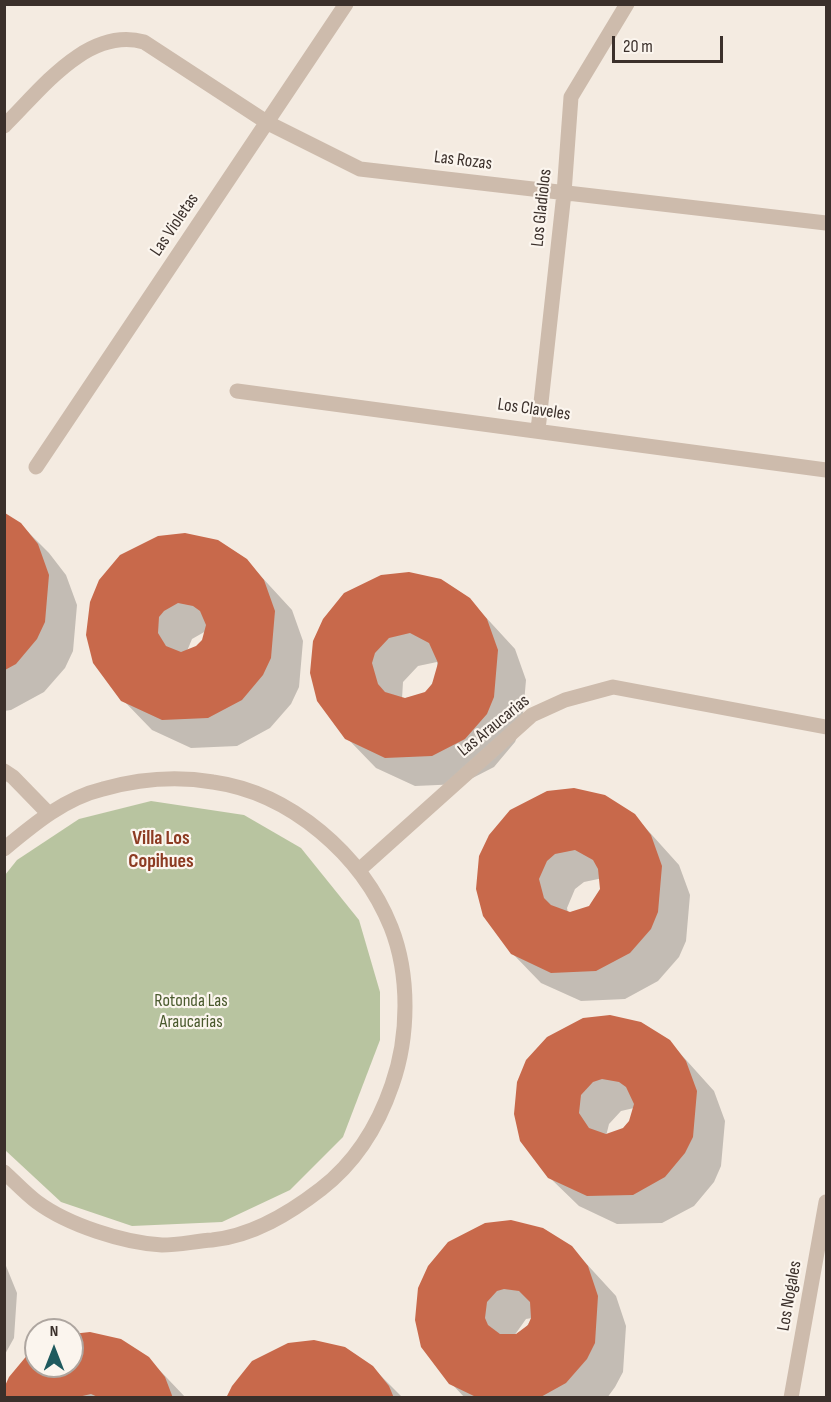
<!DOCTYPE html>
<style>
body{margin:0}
#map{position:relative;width:831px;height:1402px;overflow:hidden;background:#f4ebe1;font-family:"Sofia Sans Condensed",sans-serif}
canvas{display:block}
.frame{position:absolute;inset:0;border:6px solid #3b302b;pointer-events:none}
.north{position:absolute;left:24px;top:1318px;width:60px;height:60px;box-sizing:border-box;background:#fbf5ee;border:2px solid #aea6a0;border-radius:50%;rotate:0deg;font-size:16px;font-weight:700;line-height:24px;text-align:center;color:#3b302b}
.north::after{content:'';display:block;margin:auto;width:21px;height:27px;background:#1f5a5e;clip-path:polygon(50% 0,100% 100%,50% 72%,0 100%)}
.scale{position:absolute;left:612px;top:36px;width:111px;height:27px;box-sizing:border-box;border:3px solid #3b302b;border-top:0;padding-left:8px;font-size:18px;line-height:21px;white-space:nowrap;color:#3b302b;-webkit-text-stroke:4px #fbf5ee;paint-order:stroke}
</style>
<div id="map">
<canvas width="831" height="1402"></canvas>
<div class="frame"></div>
<div class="north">N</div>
<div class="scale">20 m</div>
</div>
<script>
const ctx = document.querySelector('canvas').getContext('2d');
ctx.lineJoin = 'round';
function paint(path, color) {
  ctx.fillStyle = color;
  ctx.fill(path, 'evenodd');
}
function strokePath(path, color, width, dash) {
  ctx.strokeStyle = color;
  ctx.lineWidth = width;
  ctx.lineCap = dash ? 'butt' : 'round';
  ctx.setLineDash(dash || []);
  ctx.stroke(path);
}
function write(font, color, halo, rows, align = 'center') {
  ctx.font = font + ' "Sofia Sans Condensed",sans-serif';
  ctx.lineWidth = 4.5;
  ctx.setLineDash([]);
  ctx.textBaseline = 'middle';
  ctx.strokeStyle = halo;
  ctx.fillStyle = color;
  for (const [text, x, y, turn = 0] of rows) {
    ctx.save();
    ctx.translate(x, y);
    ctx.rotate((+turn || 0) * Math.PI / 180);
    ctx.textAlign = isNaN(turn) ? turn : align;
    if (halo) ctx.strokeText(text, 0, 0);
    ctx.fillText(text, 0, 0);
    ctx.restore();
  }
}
paint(new Path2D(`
 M151 801 244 815 301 848 359 920 380 992V1040L343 1137 290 1190 222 1222 132 1226 61 1202 5 1150V875L17 860 79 819Z`), '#b8c4a0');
paint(new Path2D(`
 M4 514 20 524 49 553 66 575 77 605 73 651 65 668 44 692 11 710 4 711Z
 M246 560 292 610 303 641 299 687 291 704 270 728 237 746 191 748 152 730 123 700 88 634ZM206 631 203 641 197 647 187 651 192 639Z
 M469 599 515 649 526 680 522 726 515 742 494 767 461 784 415 786 376 768 347 738 312 673ZM437 662 438 674 426 693 402 699 403 682 418 666Z
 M634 815 679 865 690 895 686 941 679 957 658 981 625 999 581 1001 541 983 512 953 478 889ZM603 878 602 889 590 907 568 913 567 908 575 889 584 882Z
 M669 1041 714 1091 725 1121 721 1166 714 1182 694 1206 662 1223 617 1224 579 1206 549 1177 516 1114ZM634 1108 635 1113 624 1129 606 1136 609 1124 621 1111Z
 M571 1247 616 1296 626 1326 623 1372 615 1387 607 1398H465L451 1383 417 1319ZM532 1318 523 1332 514 1336 526 1319Z
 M4 1261 17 1293 14 1338 4 1356Z
 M72 1336 148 1358 186 1398H4L36 1351V1366H72Z
 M372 1367 403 1398H228Z`), '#0003');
paint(new Path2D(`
 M5 513 21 523 38 544 49 575 45 622 37 639 16 664 5 670Z
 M185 533 218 540 247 559 264 580 275 611 271 658 263 675 242 700 208 718 162 720 121 701 93 663 86 635 90 602 99 580 120 555 158 536ZM178 603 193 606 200 611 206 625 202 640 196 646 181 652 166 646 158 633 159 617 164 611Z
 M409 572 441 579 470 598 487 619 498 650 494 697 487 714 465 739 432 756 385 758 345 739 317 701 310 673 313 641 323 619 344 593 381 575ZM410 633 429 643 438 663 432 684 425 692 405 698 385 692 378 684 372 663 375 653 389 638Z
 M574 788 605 795 635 814 651 835 662 866 658 912 651 929 630 953 596 971 551 973 511 954 483 916 476 889 479 856 489 835 510 810 547 791ZM575 850 593 860 598 869 600 889 589 906 570 912 551 905 544 898 539 879 547 861 555 854Z
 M610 1015 641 1022 670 1040 686 1061 697 1091 693 1137 685 1153 665 1177 633 1195 587 1196 548 1178 520 1141 514 1114 517 1082 526 1060 547 1037 583 1018ZM602 1079 619 1082 626 1087 634 1104 629 1121 623 1128 606 1134 589 1128 579 1113 581 1095 593 1082Z
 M511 1220 543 1228 572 1246 588 1266 598 1296 595 1343 587 1359 566 1383 539 1398H478L449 1384 421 1347 415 1320 418 1288 428 1266 448 1242 485 1223ZM504 1289 519 1291 530 1302 531 1318 528 1325 516 1334H500L488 1325 485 1318 487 1302 497 1291Z
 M90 1332 121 1339 149 1357 165 1377 173 1398H100L91 1394 74 1398H4V1388L9 1377 29 1353 36 1349V1366H72V1334Z
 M314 1340 345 1347 373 1366 389 1386 394 1398H226L232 1386 252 1361 288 1343Z`), '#c8694b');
strokePath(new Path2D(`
 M4 126C40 91 87 26 144 42L268 123 360 169 826 223
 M237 391 826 470
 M538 430 564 193 571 97 627 4
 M36 467 346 4
 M4 771 13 777 48 813
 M4 849C34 824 65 798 103 789 139 779 177 776 213 782 291 793 362 855 391 927 410 975 409 1037 392 1085 378 1126 356 1162 321 1189 290 1213 253 1236 212 1240 196 1241 179 1245 162 1245 124 1243 68 1225 37 1202 26 1194 15 1182 4 1172
 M359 870 532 715 565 700 613 687 826 727
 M791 1398 826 1202`), '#cdbbac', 15);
write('18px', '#3b302b', '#fbf5ee', [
 ["Las Rozas",463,161,7],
 ["Los Gladiolos",542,208,-84],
 ["Las Violetas",175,225,-56],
 ["Los Claveles",534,410,8],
 ["Las Araucarias",494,726,-39],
 ["Los Nogales",790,1296,-80]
]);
write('18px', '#4a5a2e', '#fbf5ee', [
 ["Rotonda Las",191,1001],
 ["Araucarias",191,1022]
]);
write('bold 20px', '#8c3b22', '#fbf5ee', [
 ["Villa Los",161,839],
 ["Copihues",161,862]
]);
</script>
